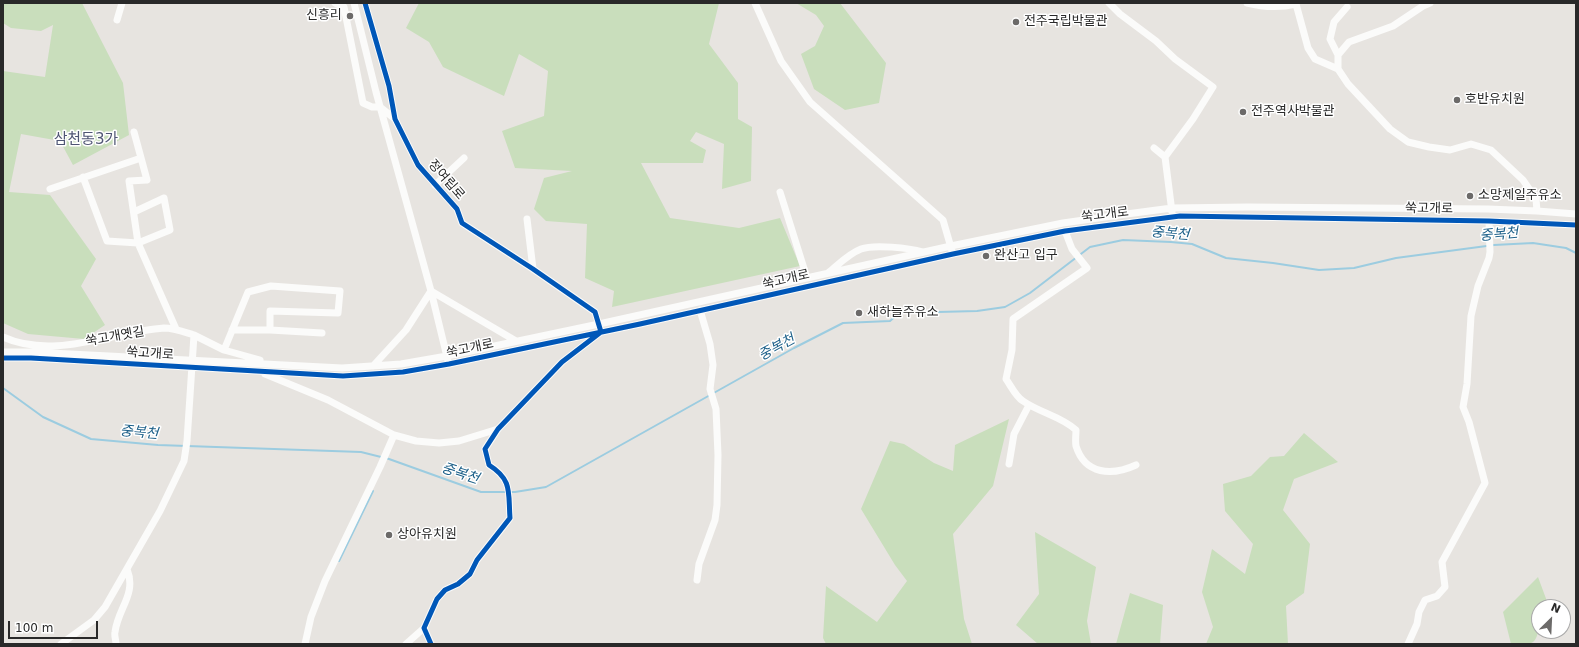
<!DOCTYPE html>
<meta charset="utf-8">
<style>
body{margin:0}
#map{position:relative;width:1579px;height:647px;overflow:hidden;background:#e7e4e0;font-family:"DejaVu Sans",sans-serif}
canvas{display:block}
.frame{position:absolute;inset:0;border:4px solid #292929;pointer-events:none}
.north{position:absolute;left:1531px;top:599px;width:40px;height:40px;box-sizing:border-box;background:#fff;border:1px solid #a9a9a9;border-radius:50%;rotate:24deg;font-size:11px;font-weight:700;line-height:16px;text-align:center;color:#292929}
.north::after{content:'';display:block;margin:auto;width:14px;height:18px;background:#6c6a69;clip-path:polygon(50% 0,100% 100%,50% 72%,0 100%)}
.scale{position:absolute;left:8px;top:621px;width:90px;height:18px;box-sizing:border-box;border:2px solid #292929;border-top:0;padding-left:5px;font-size:12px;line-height:14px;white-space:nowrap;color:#292929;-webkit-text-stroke:3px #fff;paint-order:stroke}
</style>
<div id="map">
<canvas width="1579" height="647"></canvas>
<div class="frame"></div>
<div class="north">N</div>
<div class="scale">100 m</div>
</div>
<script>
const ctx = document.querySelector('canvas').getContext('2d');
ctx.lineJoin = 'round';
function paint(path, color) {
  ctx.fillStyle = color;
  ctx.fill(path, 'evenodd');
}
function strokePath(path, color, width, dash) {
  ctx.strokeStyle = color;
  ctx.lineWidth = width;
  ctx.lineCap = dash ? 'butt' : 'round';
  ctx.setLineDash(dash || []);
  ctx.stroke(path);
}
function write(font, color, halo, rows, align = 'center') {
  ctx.font = font + ' "DejaVu Sans","Noto Sans KR",sans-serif';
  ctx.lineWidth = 3;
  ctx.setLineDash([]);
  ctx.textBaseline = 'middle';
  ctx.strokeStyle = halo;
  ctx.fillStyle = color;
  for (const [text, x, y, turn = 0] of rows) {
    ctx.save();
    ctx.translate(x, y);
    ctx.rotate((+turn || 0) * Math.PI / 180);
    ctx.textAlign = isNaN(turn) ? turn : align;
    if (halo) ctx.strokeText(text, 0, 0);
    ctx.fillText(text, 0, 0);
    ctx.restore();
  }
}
paint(new Path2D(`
 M3 3H82L123 83 129 135 73 165 60 141 21 134 9 192 50 195 96 259 81 286 105 325 84 339 28 334 3 323V71L45 77 53 25 41 31 11 28 3 23Z
 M419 3H719L709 44 738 83V119L752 127 751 181 722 189 724 144 696 132 690 141 706 150 703 163H641L670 218 739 228 780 218 800 266 612 307 614 291 585 278 587 224 546 221 534 209 544 178 572 171 515 168 502 131 544 116 548 71 519 54 504 96 443 67 429 42 406 28Z
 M796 3H840L886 63 879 103 845 110 814 89 801 54 815 46 824 26 816 15Z
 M1009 419 993 486 953 534 964 619 972 644H826L823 638 826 586 877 622 907 581 895 565 861 509 890 441 904 444 934 463 953 471 955 445Z
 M1304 433 1338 462 1294 479 1283 510 1310 544 1304 593 1286 606 1288 644H1206L1213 627 1202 592 1212 549 1245 574 1253 544 1225 511 1223 484 1251 476 1270 457 1284 456Z
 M1035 532 1096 567 1087 621 1091 644H1038L1016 625 1039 594Z
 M1538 577 1548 604 1547 607H1539C1539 615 1541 640 1531 643 1526 645 1517 644 1511 644L1503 612Z
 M1130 593 1163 605 1160 644H1116Z`), '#c9debc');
strokePath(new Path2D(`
 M3 388 43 417 91 439 158 445 361 452 389 459 481 492H515L546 487 794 348 843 323 890 321 899 313 977 311 1005 307 1030 293 1090 247 1123 240 1171 242 1192 244 1226 258 1273 263 1319 270 1354 268 1396 258 1494 245 1533 243 1566 248 1576 253
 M339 561 373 491`), '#9ccce0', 2);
strokePath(new Path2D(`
 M335 3 344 7 363 103 372 107H380L395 119
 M354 3 376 92 431 291 448 361
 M365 3 389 86 395 119 418 165 457 209 462 223 533 269 595 312 601 332 562 362 498 429 485 449 489 465C513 480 508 493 510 518L477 560 470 574 458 584 445 590 437 599 424 628 431 644
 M755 3 781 61 810 102 943 220 952 251
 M1109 3 1120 14 1156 41 1175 59 1213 87 1193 119 1165 157
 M1247 3C1263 7 1279 8 1296 4L1308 48 1315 59 1338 69 1348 84 1390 129 1408 142 1429 147 1450 150 1471 144 1491 150 1523 180 1536 199 1537 211
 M117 20 122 3
 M1338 55 1330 39 1334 22 1347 7
 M1338 69V55L1349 42 1393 26 1423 6 1430 3
 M134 132 147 180 129 181 138 243 176 329
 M1154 148 1165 157 1172 212
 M83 177 107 241 138 243 170 230 164 198 134 212
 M435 185 464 158
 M50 189 141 158
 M780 192 807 278
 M527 219 533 269
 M1065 231 1072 249 1087 268 1013 319 1012 350 1006 379C1011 386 1016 397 1023 401 1040 413 1061 416 1076 430 1076 435 1075 441 1076 446 1085 475 1112 476 1136 465
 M828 273C838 265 848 254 861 249 874 244 909 248 923 252
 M232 330H270L322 333
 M194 335 224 350 260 360
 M3 337C54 360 112 332 164 328 174 328 184 332 194 335L187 441 184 461 160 511 105 607 94 620 61 644
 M224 350 248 292 271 286 340 291 338 313 270 311V330
 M3 352H31L342 368 401 364 447 356 599 324 951 246 1063 223 1119 215 1172 208 1248 207 1488 209 1537 211 1576 214
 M3 358H31L343 376 403 372 449 364 640 324 953 254 1065 231 1180 216 1489 221 1576 225
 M373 366 406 330 431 291 516 341
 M265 374 328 400 394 435 416 441 439 443 459 441 498 429
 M1009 464 1014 434 1029 405
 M697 580 699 564 715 520 717 505 718 455 716 409 710 389 713 365 710 344 700 310
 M116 644C116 640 114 635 115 632 118 608 137 594 127 569
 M305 644 311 617 325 581 380 467 394 435
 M406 644 424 628
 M1408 644 1417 624 1419 612 1425 600 1437 596 1445 587 1442 562 1485 483 1469 422 1463 407 1467 384 1471 316 1478 286 1489 258 1490 252 1489 221`), '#fbfbfa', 7);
strokePath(new Path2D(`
 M365 3 389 86 395 119 418 165 457 209 462 223 533 269 595 312 601 332 562 362 498 429 485 449 489 465C513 480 508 493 510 518L477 560 470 574 458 584 445 590 437 599 424 628 431 644
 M3 358H31L343 376 403 372 449 364 640 324 953 254 1065 231 1180 216 1489 221 1576 225`), '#0057b8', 5);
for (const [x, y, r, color] of [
 [350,16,4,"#6c6a69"],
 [1016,22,4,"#6c6a69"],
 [1457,100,4,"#6c6a69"],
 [1243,112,4,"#6c6a69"],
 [1470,196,4,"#6c6a69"],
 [986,256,4,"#6c6a69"],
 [859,313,4,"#6c6a69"],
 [389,535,4,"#6c6a69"]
]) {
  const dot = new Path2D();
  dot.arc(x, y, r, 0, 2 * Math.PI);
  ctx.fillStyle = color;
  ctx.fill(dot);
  strokePath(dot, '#fff', 1.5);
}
write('13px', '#292929', '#fff', [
 ["신흥리",342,16,"right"],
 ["전주국립박물관",1024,22],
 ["호반유치원",1465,100],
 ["전주역사박물관",1251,112],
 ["소망제일주유소",1478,196],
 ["완산고 입구",994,256],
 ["새하늘주유소",867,313],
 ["상아유치원",397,535]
], 'left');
write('13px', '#292929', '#fff', [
 ["정여립로",446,180,49],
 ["쑥고개로",1429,209,1],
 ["쑥고개로",1105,215,-7],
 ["쑥고개로",786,280,-13],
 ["쑥고개옛길",115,337,-10],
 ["쑥고개로",470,349,-12],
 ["쑥고개로",150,354,4]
]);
write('italic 14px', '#1d6089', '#fff', [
 ["중복천",1170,234,5],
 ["중복천",1499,235,-5],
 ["중복천",777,348,-29],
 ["중복천",139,433,5],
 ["중복천",460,474,18]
]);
write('15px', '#4f5574', '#fff', [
 ["삼천동3가",86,140]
]);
</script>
